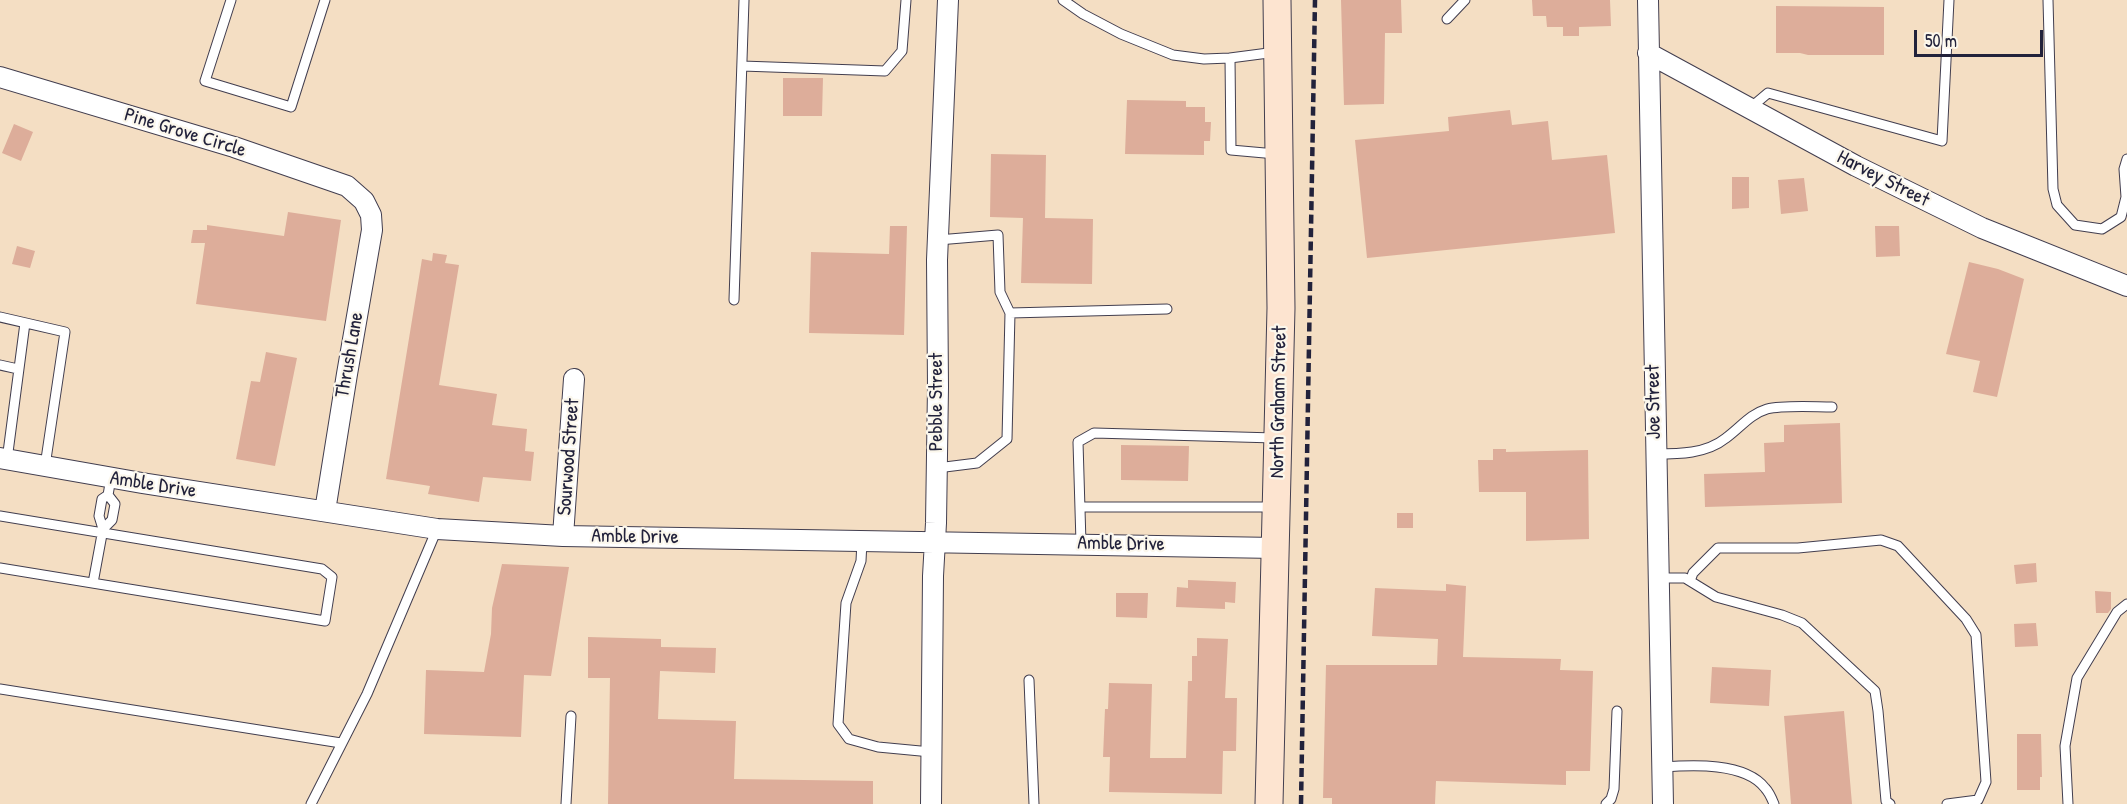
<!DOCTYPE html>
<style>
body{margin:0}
#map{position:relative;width:2127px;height:804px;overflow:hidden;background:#f4dec3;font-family:"Patrick Hand",sans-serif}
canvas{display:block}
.scale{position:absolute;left:1914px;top:30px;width:129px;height:27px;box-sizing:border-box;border:3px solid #22223b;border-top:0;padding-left:8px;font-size:18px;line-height:21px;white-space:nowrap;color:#22223b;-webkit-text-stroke:4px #fbf7ec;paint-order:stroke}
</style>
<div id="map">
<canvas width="2127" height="804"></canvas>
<div class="scale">50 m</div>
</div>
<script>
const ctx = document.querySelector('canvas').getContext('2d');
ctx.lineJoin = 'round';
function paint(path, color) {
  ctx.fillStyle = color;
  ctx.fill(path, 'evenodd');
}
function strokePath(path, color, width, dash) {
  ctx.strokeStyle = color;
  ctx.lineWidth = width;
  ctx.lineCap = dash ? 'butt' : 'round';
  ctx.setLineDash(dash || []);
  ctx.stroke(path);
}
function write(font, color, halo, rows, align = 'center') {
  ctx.font = font + ' "Patrick Hand",sans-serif';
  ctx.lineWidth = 4.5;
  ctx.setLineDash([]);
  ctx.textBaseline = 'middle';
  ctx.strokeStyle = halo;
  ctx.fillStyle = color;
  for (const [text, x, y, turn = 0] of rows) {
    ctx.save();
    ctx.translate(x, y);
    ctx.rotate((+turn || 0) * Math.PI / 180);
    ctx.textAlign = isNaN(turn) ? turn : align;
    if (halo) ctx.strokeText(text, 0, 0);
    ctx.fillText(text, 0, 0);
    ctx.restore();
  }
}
paint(new Path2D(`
 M1341 0H1401L1402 33H1385L1384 104 1344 105Z
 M1532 0H1610L1611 26 1579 27V36H1563V27H1547L1546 16H1533Z
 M1776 6 1884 7V55H1808L1800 53H1776Z
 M783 78H823L822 116H783Z
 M1127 100 1186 101V107H1205V122H1211L1210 141H1204V155L1125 154Z
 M1510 110 1512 125 1548 121 1552 160 1607 155 1615 233 1367 258 1355 140 1449 131 1448 117Z
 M14 124 33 132 21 161 2 153Z
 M991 154 1046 155 1045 218 1093 219 1092 284 1021 283 1023 218 990 217Z
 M1732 177H1749V208L1732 209Z
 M1804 178 1808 211 1781 214 1778 180Z
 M288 212 341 220 326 321 196 304 205 243H191L193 230H207V225L284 236Z
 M890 226H907L904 335 809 333 811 252 889 254Z
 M1875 226H1899L1900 256 1876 257Z
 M17 246 35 251 30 268 12 264Z
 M433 253 447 255 445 263 459 265 439 385 497 394 492 425 527 429 525 451 534 452 531 481 483 477 479 502 428 494 430 486 386 479 422 259 432 261Z
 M1969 262 1998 269 2024 279 1997 397 1973 392 1980 361 1946 354Z
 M266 352 297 358 275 466 236 459 251 381 260 382Z
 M1840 423 1842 503 1705 507 1704 474 1765 472 1764 443 1784 442V425Z
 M1121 445 1189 446 1188 481 1121 480Z
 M1493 449H1506V452L1588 450 1589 539 1526 541V492H1479L1478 460H1493Z
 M1397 513H1413V528H1397Z
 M2036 563 2037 582 2016 584 2014 565Z
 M502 564 569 567 551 676 524 675 521 737 424 734 426 670 484 672 491 634 492 608Z
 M1188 580 1236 582 1235 603 1225 602V609L1176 607 1177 587 1188 588Z
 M1446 584 1466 586 1463 657 1561 659 1560 670 1593 671 1590 771H1566V785L1436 781 1435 804H1332V798H1323L1326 665H1437L1438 639 1372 636 1375 588 1446 591Z
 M2095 591 2111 592V609L2108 613H2096Z
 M1116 593H1148L1147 618 1116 617Z
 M2036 623 2038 646 2015 647 2014 624Z
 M588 637 661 639V647L716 648 715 673 660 671 658 719 736 721 734 779 873 781V804H608L610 678H588Z
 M1197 638 1228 639 1225 698H1237L1236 751H1223L1222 794 1109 792 1110 757H1103L1105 709H1108L1109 683 1152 684 1150 758H1186L1188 681H1192V656H1197Z
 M1712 667 1771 670 1769 706 1710 703Z
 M1844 711 1852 804H1791L1784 716Z
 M2017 734H2041L2042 777H2040V790H2017Z`), '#ddad9a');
const service = new Path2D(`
 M231 0 205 81 291 107 325 0
 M1063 0 1083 14 1121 34 1173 55 1204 59 1230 58
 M2048 0 2053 189 2057 205 2075 225 2102 229 2121 217 2126 197 2124 169 2127 159
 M1447 19 1465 0
 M1276 52 1230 58 1231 150 1276 154
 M742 66 885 71 902 51 906 0
 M1749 109 1768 93 1942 141 1949 0
 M938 240 998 235 1000 292 1010 313
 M734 300 744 0
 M0 317 65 332 45 466
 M0 365 18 369
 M1655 454C1679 454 1706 454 1726 438 1740 428 1750 414 1767 409 1783 405 1814 407 1832 407
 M7 460 25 323
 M937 468 977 463 1007 439 1010 313 1167 309
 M108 495 115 504 112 520 103 529 99 516 102 499 108 495 111 478
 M1080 507H1274
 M0 516 322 569 332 577 325 621 0 568
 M862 541 861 561 846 603 838 724 849 739 878 747 931 752
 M1081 543 1078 442 1094 433 1275 438
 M1658 578H1685L1716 597 1782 615 1802 623 1875 691 1878 711 1886 801 1890 804
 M1690 581 1693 573 1718 548H1798L1881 540 1898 546 1966 619 1976 635 1986 782 1978 800 1947 804
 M93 583 103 529
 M1029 680 1034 804
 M0 689 341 743
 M1663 767C1692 765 1745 762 1765 788 1769 792 1772 799 1774 804
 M311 804 367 694 437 529
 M566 804 571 716
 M1606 804 1611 799 1614 789 1617 711
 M2068 804 2065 746 2077 678 2117 612 2127 604`);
const minor = new Path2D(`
 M1648 0 1663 804
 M1648 53 1856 166 1982 228 2127 286
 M0 77 234 147 347 186 364 201 371 215 372 230 347 374 325 511
 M0 458 142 483 437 529 563 536 1276 548
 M563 536 574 379
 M931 804 933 576 936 523 938 387 937 260 948 0`);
const secondary = new Path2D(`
 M1269 804 1281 308 1277 0`);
strokePath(service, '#423e4f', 11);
strokePath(minor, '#423e4f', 22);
strokePath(secondary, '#423e4f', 29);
strokePath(service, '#fff', 9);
strokePath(minor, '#fff', 20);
strokePath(secondary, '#fde4d0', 27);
strokePath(new Path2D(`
 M1301 804 1315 0`), '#22223b', 4.5, [9, 4.5]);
write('20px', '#22223b', '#fbf7ec', [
 ["Pine Grove Circle",185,133,17],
 ["Harvey Street",1883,179,27],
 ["Thrush Lane",350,355,-80],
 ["Pebble Street",937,402,-90],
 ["North Graham Street",1279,402,-89],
 ["Joe Street",1654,402,-91],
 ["Sourwood Street",569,457,-86],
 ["Amble Drive",153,485,9],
 ["Amble Drive",635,537,1],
 ["Amble Drive",1121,544,1]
]);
</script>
